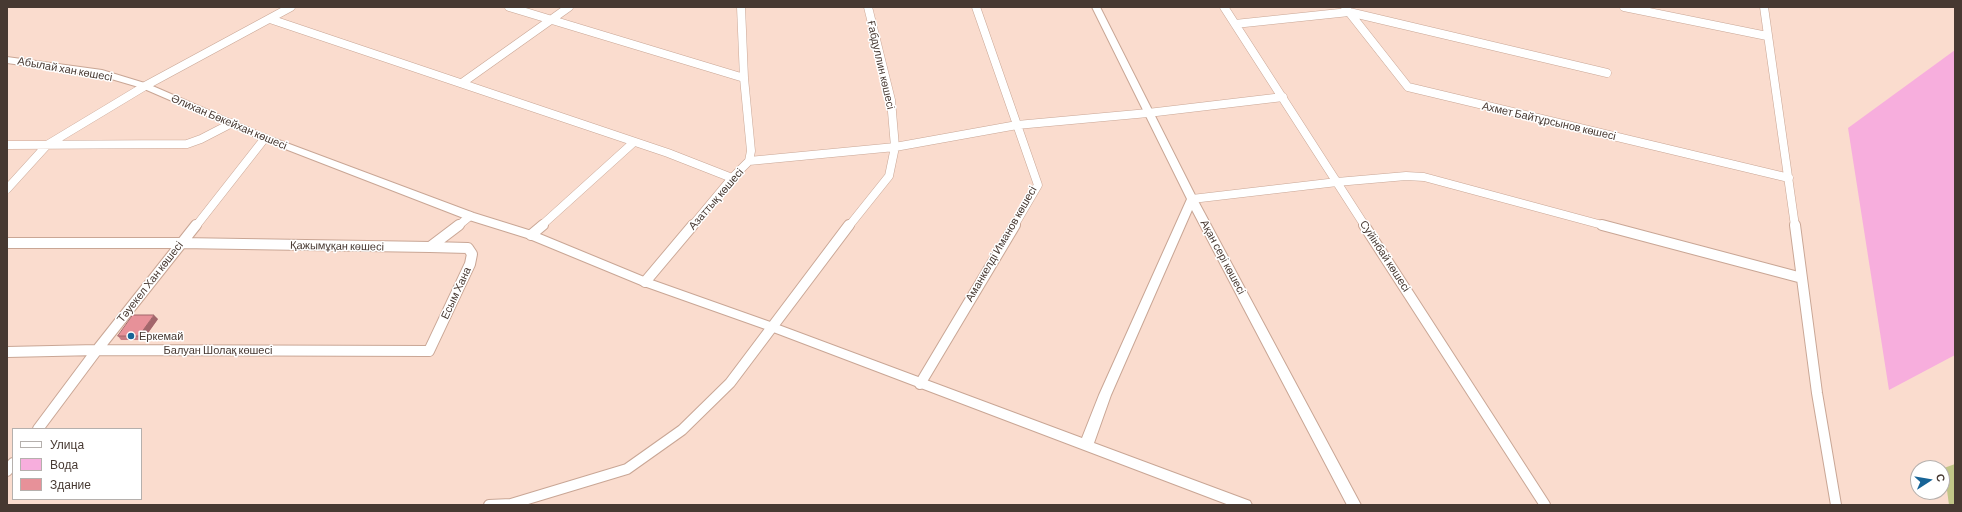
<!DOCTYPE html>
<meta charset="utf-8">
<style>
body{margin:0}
#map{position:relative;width:1962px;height:512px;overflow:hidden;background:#fadcce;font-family:Barlow,sans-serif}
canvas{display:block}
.frame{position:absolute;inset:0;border:8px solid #473932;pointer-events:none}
.legend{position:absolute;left:12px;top:428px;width:130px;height:72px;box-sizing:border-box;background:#fff;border:1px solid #b5b0ad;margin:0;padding:5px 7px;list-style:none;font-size:12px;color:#473932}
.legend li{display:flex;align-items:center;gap:8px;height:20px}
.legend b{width:20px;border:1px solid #b5b0ad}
.north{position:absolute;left:1910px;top:460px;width:40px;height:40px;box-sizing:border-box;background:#fff;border:1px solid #b5b0ad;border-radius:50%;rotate:78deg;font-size:11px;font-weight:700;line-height:16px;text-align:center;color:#473932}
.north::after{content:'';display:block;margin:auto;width:14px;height:18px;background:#176497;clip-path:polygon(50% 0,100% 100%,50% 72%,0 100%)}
</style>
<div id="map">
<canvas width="1962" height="512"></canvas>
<div class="frame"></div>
<ul class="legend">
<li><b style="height:5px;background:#fff"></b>Улица</li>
<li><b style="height:11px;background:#f7aedd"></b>Вода</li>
<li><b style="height:11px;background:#e79199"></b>Здание</li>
</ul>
<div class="north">С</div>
</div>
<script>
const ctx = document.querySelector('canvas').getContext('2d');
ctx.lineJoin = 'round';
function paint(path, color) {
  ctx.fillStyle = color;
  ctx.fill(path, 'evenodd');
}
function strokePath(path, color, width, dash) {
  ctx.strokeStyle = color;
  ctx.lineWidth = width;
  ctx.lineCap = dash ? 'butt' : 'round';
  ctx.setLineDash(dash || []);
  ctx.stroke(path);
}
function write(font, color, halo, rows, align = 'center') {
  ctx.font = font + ' Barlow,sans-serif';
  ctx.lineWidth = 3;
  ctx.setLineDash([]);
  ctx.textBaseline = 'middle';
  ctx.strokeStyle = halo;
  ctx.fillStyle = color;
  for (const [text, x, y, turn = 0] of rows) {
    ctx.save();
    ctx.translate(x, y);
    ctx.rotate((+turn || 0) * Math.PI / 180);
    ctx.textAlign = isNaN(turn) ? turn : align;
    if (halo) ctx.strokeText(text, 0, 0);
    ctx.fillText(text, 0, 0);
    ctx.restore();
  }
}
paint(new Path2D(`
 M1955 464V505H1949L1944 468Z`), '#c2c688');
paint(new Path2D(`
 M1955 50V355L1889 390 1848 128Z`), '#f7aedd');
const minorFar1 = new Path2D(`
 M509 7 744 78
 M976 7 1038 185 1014 226
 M1224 7 1365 226
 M1345 7 1408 87 1789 178
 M1624 7 1767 36
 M1764 7 1795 226
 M270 19 668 153 732 178
 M1235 24 1349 12 1607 73
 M462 83 569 7
 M7 145 187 144 201 139 232 123
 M749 161 895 147 1017 125 1148 113 1283 97
 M7 189 47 145 145 86 291 7
 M1192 199 1337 182 1406 176 1424 177 1606 226
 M196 226 265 138
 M458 226 470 216
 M541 226 634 142
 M692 226 732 178 749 161 751 151 744 78 741 7
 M849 226 889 176 895 147 891 100 868 7`);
const minor = new Path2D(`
 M1364 225 1545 505
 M1602 225 1802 278
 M1795 225 1817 393 1836 505
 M531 235 543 225
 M7 243H181L430 247 459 225
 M645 282 693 225
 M7 352 97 350 429 351 470 264 472 254 468 248 430 247
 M920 384 1015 225
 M38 429 97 350 196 225
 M7 471 13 463
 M489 505 511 504 627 469 682 430 730 383 849 225`);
const tertiary = new Path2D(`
 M1092 7H1100L1197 199 1361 505H1347L1192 210 1111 395 1094 443 1250 501 1252 505H1229L768 330 641 285 527 238 466 219 262 140 142 88 101 76 7 63V57L102 70 148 84 268 136 474 213 535 232 649 279 776 324 1082 438 1099 395 1187 199Z`);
strokePath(minorFar1, '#c9a695', 9);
strokePath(minor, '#c9a695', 12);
strokePath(tertiary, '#c9a695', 2);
strokePath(minorFar1, '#fff', 8);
strokePath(minor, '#fff', 10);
paint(tertiary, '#fff');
paint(new Path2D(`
 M158 319 143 340H121L118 336Z`), '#c77d84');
paint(new Path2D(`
 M154 315 158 319 143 340 139 336Z`), '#a2666b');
const building = new Path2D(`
 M133 315H154L139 336H118Z`);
paint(building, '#e79199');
strokePath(building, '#a2666b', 1);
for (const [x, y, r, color] of [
 [131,336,4,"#176497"]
]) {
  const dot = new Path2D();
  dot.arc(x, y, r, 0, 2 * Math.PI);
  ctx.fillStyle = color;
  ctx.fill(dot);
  strokePath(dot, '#fff', 1.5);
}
write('11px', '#473932', '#fff', [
 ["Ғабдуллин көшесі",881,65,77],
 ["Абылай хан көшесі",65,69,10],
 ["Ахмет Байтұрсынов көшесі",1549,121,13],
 ["Әлихан Бөкейхан көшесі",229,122,23],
 ["Азаттық көшесі",716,199,-49],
 ["Аманкелді Иманов көшесі",1001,244,-60],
 ["Қажымұқан көшесі",337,246,1],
 ["Суйінбай көшесі",1385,256,57],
 ["Ақан сері көшесі",1223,257,62],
 ["Тәуекел Хан көшесі",150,282,-52],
 ["Есым Хана",456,293,-65],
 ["Балуан Шолақ көшесі",218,350]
]);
write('11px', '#473932', '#fff', [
 ["Еркемай",139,336]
], 'left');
</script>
